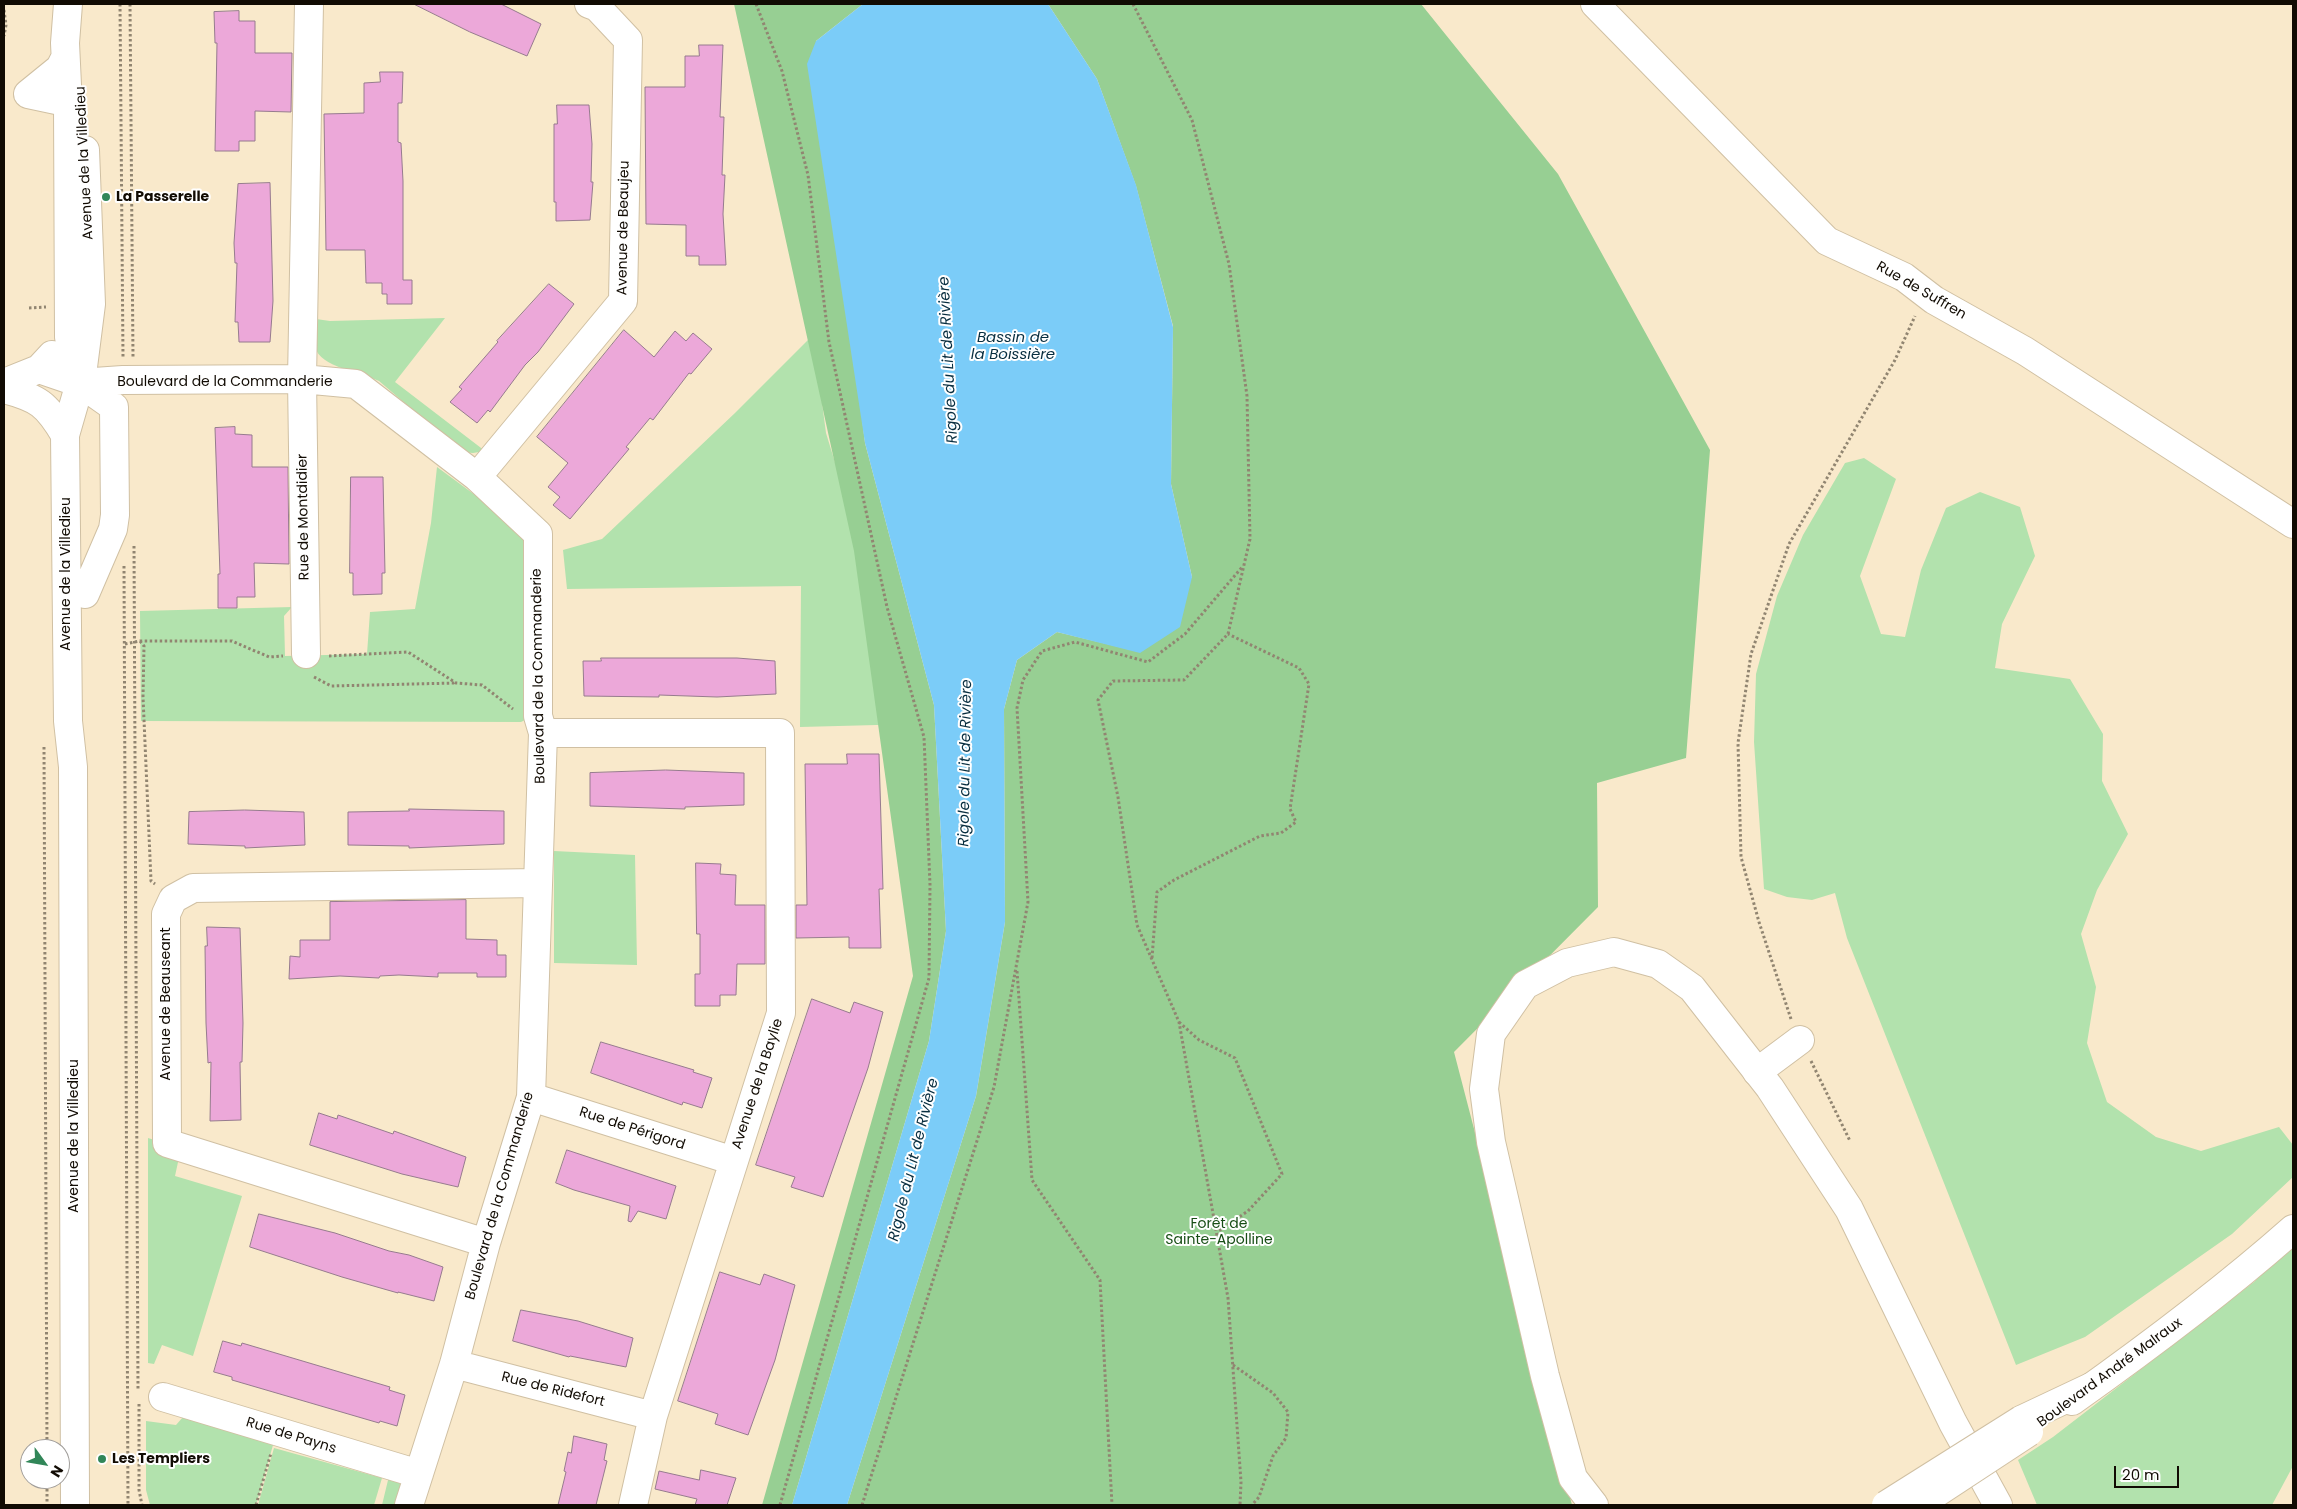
<!DOCTYPE html>
<meta charset="utf-8">
<style>
body{margin:0}
#map{position:relative;width:2297px;height:1509px;overflow:hidden;background:#f9e9cb;font-family:Poppins,sans-serif}
canvas{display:block}
.frame{position:absolute;inset:0;border:5px solid #110b03;pointer-events:none}
.north{position:absolute;left:20px;top:1439px;width:50px;height:50px;box-sizing:border-box;background:#fff;border:1px solid #a09d9a;border-radius:50%;rotate:122deg;font-size:14px;font-weight:700;line-height:20px;text-align:center;color:#110b03}
.north::after{content:'';display:block;margin:auto;width:18px;height:22px;background:#318658;clip-path:polygon(50% 0,100% 100%,50% 72%,0 100%)}
.scale{position:absolute;left:2114px;top:1466px;width:65px;height:22px;box-sizing:border-box;border:2px solid #110b03;border-top:0;padding-left:6px;font-size:15px;line-height:18px;white-space:nowrap;color:#110b03;-webkit-text-stroke:4px #fff;paint-order:stroke}
</style>
<div id="map">
<canvas width="2297" height="1509"></canvas>
<div class="frame"></div>
<div class="north">N</div>
<div class="scale">20 m</div>
</div>
<script>
const ctx = document.querySelector('canvas').getContext('2d');
ctx.lineJoin = 'round';
function paint(path, color) {
  ctx.fillStyle = color;
  ctx.fill(path, 'evenodd');
}
function strokePath(path, color, width, dash) {
  ctx.strokeStyle = color;
  ctx.lineWidth = width;
  ctx.lineCap = dash ? 'butt' : 'round';
  ctx.setLineDash(dash || []);
  ctx.stroke(path);
}
function write(font, color, halo, rows, align = 'center') {
  ctx.font = font + ' Poppins,sans-serif';
  ctx.lineWidth = 4;
  ctx.setLineDash([]);
  ctx.textBaseline = 'middle';
  ctx.strokeStyle = halo;
  ctx.fillStyle = color;
  for (const [text, x, y, turn = 0] of rows) {
    ctx.save();
    ctx.translate(x, y);
    ctx.rotate((+turn || 0) * Math.PI / 180);
    ctx.textAlign = isNaN(turn) ? turn : align;
    if (halo) ctx.strokeText(text, 0, 0);
    ctx.fillText(text, 0, 0);
    ctx.restore();
  }
}
paint(new Path2D(`
 M445 318 395 382 485 451 473 453 462 452 379 381C362 373 320 367 315 347 313 339 315 328 316 319L330 321Z
 M813 335 826 433 915 724 800 727 801 586 567 589 563 550 602 539 735 413Z
 M1864 458 1896 479 1860 576 1881 634 1905 637 1921 570 1946 508 1980 492 2020 507 2035 556 2002 624 1995 668 2070 679 2103 734 2102 781 2128 834 2097 890 2081 934 2096 987 2087 1043 2107 1102 2156 1137 2201 1151 2279 1127 2293 1145V1177L2232 1234 2085 1337 2016 1365 1847 938 1835 893 1812 900 1787 897 1764 889 1754 742 1756 674 1777 596 1803 535 1845 463Z
 M437 467 505 517 522 531 529 546 531 717 521 722 141 721 140 611 292 607 284 616 285 656 367 654 370 612 415 609 431 523Z
 M554 851 635 855 637 965 554 963Z
 M148 1138 164 1143 180 1153 175 1176 242 1196 193 1356 162 1345 154 1364 148 1363Z
 M2293 1245V1466L2272 1505H2037L2018 1460 2053 1437 2254 1282Z
 M183 1417 275 1438 256 1505H150L146 1490V1421L176 1425Z
 M274 1448 382 1478 374 1505H258Z
 M389 1476 398 1479 401 1486V1505H382Z`), '#b2e2ad');
paint(new Path2D(`
 M734 4H863L816 41 865 443 934 705 946 931 929 1041 792 1505H762L913 976 854 551Z
 M1048 4H1421L1558 174 1710 450 1686 758 1597 783 1598 907 1454 1052 1572 1505H847L976 1096 1005 922 1004 709 1017 660 1057 632 1140 652 1192 577 1171 484 1173 326 1136 186 1097 79Z`), '#97cf93');
paint(new Path2D(`
 M863 4H1048L1097 79 1136 185 1173 327 1171 484 1192 577 1180 627 1140 653 1057 632 1017 660 1004 709 1005 922 976 1096 847 1505H792L929 1041 946 931 934 705 865 443 807 64 816 41Z`), '#7bccf8');
const building = new Path2D(`
 M414 4H501L541 24 527 56 470 32Z
 M239 11V21H255V53H292L291 112 255 111V141H239V151H215L217 43H215L214 12Z
 M699 45H723L720 117H724L722 175H725L723 214 726 265H699V256H686V225L646 224 645 87H685V56H699Z
 M380 72H403L402 103H398V142L401 143 403 181V280H412V304H387V294H382V283H366L365 250H326L324 114 364 113V83L380 82Z
 M557 105H589L592 144 591 182H593L590 220 556 221V202H554V124H557Z
 M270 183 273 301 270 342H239L238 322H235L237 263H235L234 243 238 184Z
 M549 284 574 304 538 352 525 365 490 412 488 410 477 423 450 402 462 389 459 387 498 342 497 341Z
 M624 330 654 357 675 331 686 341 693 333 712 349 691 374 689 373 653 420 650 418 626 447 629 449 570 519 553 505 560 497 548 487 568 463 537 437Z
 M235 427V434L252 435V467H288L289 564 254 563 255 597H237V608H218V574H220L215 428Z
 M351 477H383L385 573H382V594L353 595V573H350Z
 M601 658H737L775 661 776 694 717 697 659 695V697L584 696 583 661H601Z
 M847 754H879L883 889H879L881 948H849V937L796 938V905H807L805 764H847Z
 M666 770 744 773V805L685 807V809L590 806V773Z
 M409 809 504 811V844L409 848V846L348 845V812L409 811Z
 M245 810 304 812 305 845 245 848V846L188 844 189 812Z
 M696 863 721 864 720 874 736 875 735 905H765V964H737L736 995H720V1006H695V974H700V934H697Z
 M466 900V939L497 940V955H506V977H477V973H438V977L399 975 380 976 379 978 340 976 289 979 290 956 300 957V940H330V902Z
 M207 927 240 928 243 1023 242 1062H240L241 1120 210 1121 211 1062 208 1063 206 1023 205 946H207Z
 M812 999 850 1013 854 1002 883 1012 868 1068 823 1197 791 1187 795 1177 756 1165Z
 M601 1042 694 1070 693 1072 712 1078 702 1108 683 1102 682 1105 591 1073Z
 M319 1113 337 1119 338 1115 393 1134 394 1131 466 1157 458 1187 402 1174 310 1145Z
 M567 1150 676 1186 666 1219 638 1211 631 1222 628 1221 630 1206 574 1190 556 1183Z
 M259 1214 335 1233 389 1251 409 1255 443 1267 434 1301 398 1292V1293L342 1277 250 1247Z
 M720 1272 760 1285 764 1274 795 1285 775 1360 748 1435 715 1424 718 1414 678 1401Z
 M521 1310 578 1321 633 1338 626 1367 570 1356 569 1357 513 1341Z
 M223 1341 241 1346 242 1343 390 1387 389 1390 405 1395 397 1426 380 1421 379 1423 232 1380V1377L214 1372Z
 M574 1436 607 1444 604 1460 607 1461 596 1505H558L566 1472 564 1471 568 1452 571 1453Z
 M701 1470 736 1478 727 1505H695L697 1499 655 1489 659 1471 699 1480Z`);
paint(building, '#eca8d9');
strokePath(building, '#967b8e', 1);
const minor = new Path2D(`
 M68 4 65 43 68 106 69 337 80 383 65 435 68 721 73 767 75 1505
 M1595 4 1827 241 1904 277 1934 300 2025 351 2293 524
 M65 58 60 68 28 94 61 101 68 106
 M83 367 91 304 85 150
 M39 369 80 383 123 380 302 379 356 384 477 477 538 534V716L543 733 531 1097 486 1243 454 1364 409 1505
 M4 383 39 369 52 355
 M80 383 114 407 115 515 113 529 85 594
 M4 389C38 398 47 404 65 435
 M477 477 623 301 628 40 597 7 589 4
 M306 654 302 379 309 4
 M543 733H780L781 1013 653 1416 633 1505
 M1757 1072 1800 1040
 M531 1097 734 1161
 M486 1243 167 1143 166 914 173 899 193 888 538 883
 M454 1364 653 1416
 M163 1397 419 1474
 M2072 1401C2148 1347 2223 1291 2293 1229`);
const major = new Path2D(`
 M2021 1420 2091 1387
 M1594 1505 1573 1478 1545 1376 1491 1142 1484 1089 1491 1034 1525 985 1567 963 1614 952 1658 964 1692 988 1770 1088 1849 1209 1953 1423 1998 1505`);
strokePath(minor, '#d0c0a3', 30);
strokePath(major, '#d0c0a3', 30);
strokePath(new Path2D(`
 M120 4 123 357
 M130 4 133 357
 M756 4 782 71 808 175 829 342 887 607 924 737 930 885 929 978 780 1505
 M1133 4 1192 120 1229 264 1247 396 1250 539 1228 634 1184 680 1113 681 1098 700 1118 797 1137 925 1179 1022 1228 1298 1241 1482 1240 1505
 M4 10 6 25 4 36
 M29 308 46 307
 M134 546 138 1390
 M124 566 128 1505
 M140 641 144 646 143 697 151 881 155 884
 M125 644 140 641H232L269 657 283 656
 M329 656 408 652 456 683 482 685 513 709
 M314 677 331 686 455 683
 M44 747 47 1449
 M1152 958 1157 892 1174 880 1260 836 1281 833 1296 822 1290 809 1309 684 1299 668 1228 634
 M1017 971 1032 1180 1100 1280 1112 1505
 M1791 1019 1759 922 1741 857 1738 743 1751 654 1789 544 1895 360 1915 316
 M1179 1022 1199 1040 1235 1058 1282 1174 1248 1211 1217 1232
 M1811 1061 1850 1141
 M1233 1365 1273 1393 1288 1412 1286 1438 1273 1456 1259 1497 1252 1505
 M139 1404V1490L142 1505
 M47 1479V1505
 M256 1505 271 1453
 M862 1505 994 1087 1028 902 1017 708 1023 680 1042 651 1075 642 1148 662 1185 634 1243 566`), '#918571', 3, [2.5, 2.5]);
strokePath(minor, '#fff', 28);
strokePath(major, '#fff', 28);
const minorBridge = new Path2D(`
 M1918 1505 2029 1432`);
const majorBridge = new Path2D(`
 M1886 1505 2021 1420`);
strokePath(minorBridge, '#d0c0a3', 30, []);
strokePath(majorBridge, '#d0c0a3', 30, []);
strokePath(minorBridge, '#fff', 28);
strokePath(majorBridge, '#fff', 28);
for (const [x, y, r, color] of [
 [106,197,5,"#318658"],
 [102,1459,5,"#318658"]
]) {
  const dot = new Path2D();
  dot.arc(x, y, r, 0, 2 * Math.PI);
  ctx.fillStyle = color;
  ctx.fill(dot);
  strokePath(dot, '#fff', 2);
}
write('14px', '#110b03', '#fff', [
 ["Avenue de la Villedieu",85,163,-93],
 ["Avenue de Beaujeu",624,228,-89],
 ["Rue de Suffren",1921,291,30],
 ["Boulevard de la Commanderie",225,382],
 ["Rue de Montdidier",304,517,-91],
 ["Avenue de la Villedieu",66,574,-90],
 ["Boulevard de la Commanderie",539,676,-91],
 ["Avenue de Beauseant",166,1004,-90],
 ["Avenue de la Baylie",758,1084,-72],
 ["Rue de Périgord",632,1129,18],
 ["Avenue de la Villedieu",74,1136,-90],
 ["Boulevard de la Commanderie",500,1196,-74],
 ["Boulevard André Malraux",2110,1373,-36],
 ["Rue de Ridefort",553,1390,14],
 ["Rue de Payns",291,1436,17]
]);
write('bold 14px', '#110b03', '#fff', [
 ["La Passerelle",116,197],
 ["Les Templiers",112,1459]
], 'left');
write('14px', '#174e15', '#fff', [
 ["Forêt de",1219,1224],
 ["Sainte-Apolline",1219,1240]
]);
write('italic 15px', '#082e40', '#fff', [
 ["Bassin de",1013,338],
 ["la Boissière",1013,355],
 ["Rigole du Lit de Rivière",949,360,-93],
 ["Rigole du Lit de Rivière",966,763,-89],
 ["Rigole du Lit de Rivière",914,1160,-76]
]);
</script>
